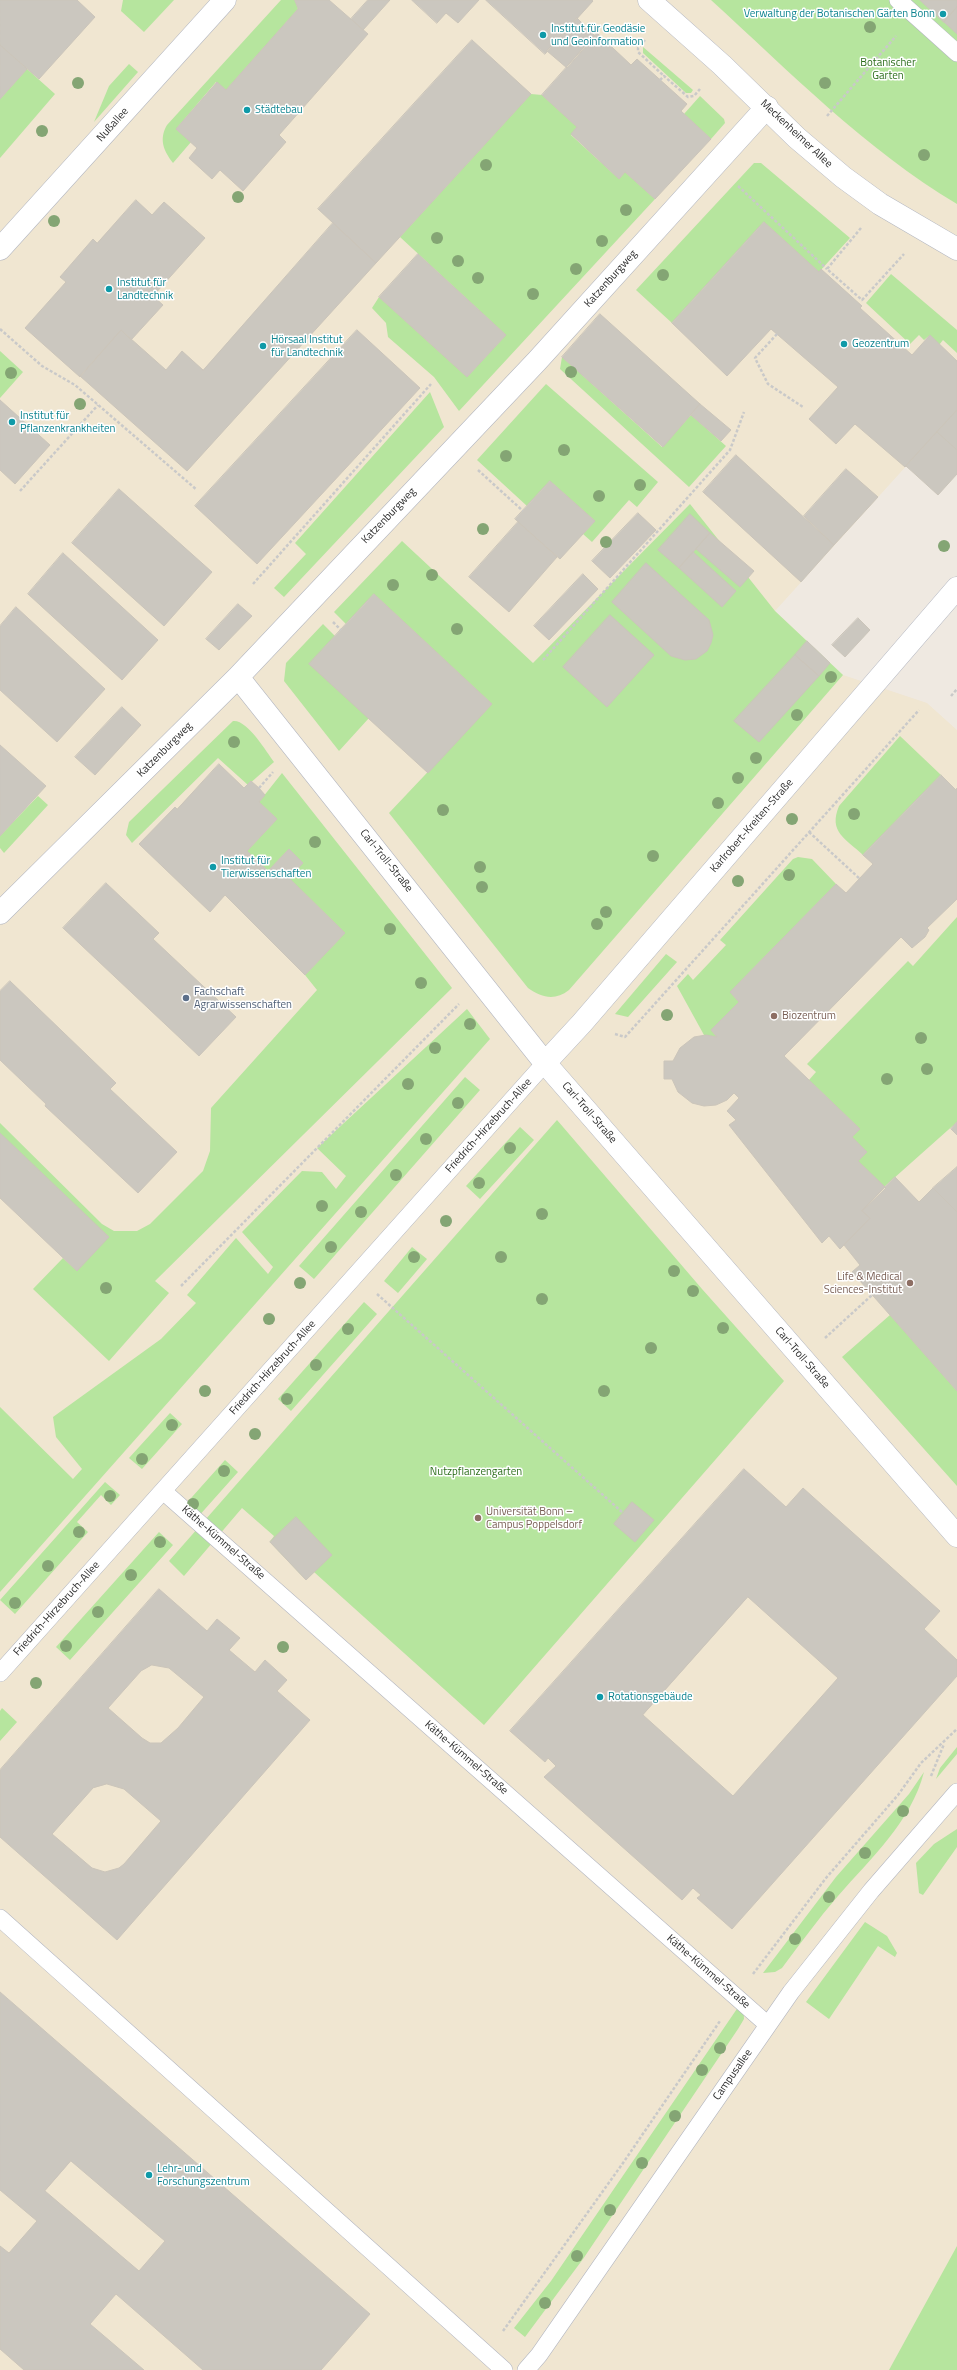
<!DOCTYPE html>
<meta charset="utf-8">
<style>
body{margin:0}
canvas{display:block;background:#efe9e1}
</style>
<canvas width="957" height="2370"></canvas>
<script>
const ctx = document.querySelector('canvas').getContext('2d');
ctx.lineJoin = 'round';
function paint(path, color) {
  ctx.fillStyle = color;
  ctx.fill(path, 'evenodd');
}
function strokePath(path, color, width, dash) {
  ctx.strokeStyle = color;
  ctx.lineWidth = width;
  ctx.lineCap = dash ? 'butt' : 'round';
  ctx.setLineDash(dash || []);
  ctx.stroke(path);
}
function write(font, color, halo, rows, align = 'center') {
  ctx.font = font + ' "Titillium Web",sans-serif';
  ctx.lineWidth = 3;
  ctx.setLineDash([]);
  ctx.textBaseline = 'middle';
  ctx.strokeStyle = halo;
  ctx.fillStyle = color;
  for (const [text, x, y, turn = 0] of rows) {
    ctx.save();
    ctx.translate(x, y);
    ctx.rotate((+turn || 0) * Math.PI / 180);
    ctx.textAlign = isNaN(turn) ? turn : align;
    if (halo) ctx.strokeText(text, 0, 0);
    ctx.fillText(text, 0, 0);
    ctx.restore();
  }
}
paint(new Path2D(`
 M0 0H957V410L775 611 843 675 927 703 957 730V2305L921 2370H0Z`), '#f0e6d1');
paint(new Path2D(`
 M123 0H174L144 32 121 11Z
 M281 0H295L298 9 226 90 216 82 176 129 191 142 173 163C163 150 159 139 167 125Z
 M711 0H957V204C865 149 790 72 711 0Z
 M643 47 693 90 691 93H686L643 53Z
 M129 64 138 72 94 122 109 86Z
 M27 69 55 94 0 158V99Z
 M531 94 542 95 577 127 571 135 619 179 625 172 655 199 459 411 434 377 388 337 386 323 372 308 379 297 467 377 506 335 400 237Z
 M700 96 724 119 725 123 711 139 684 114Z
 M754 163H761L850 238 819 272 764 222 672 323 636 290Z
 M891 274 957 330V353L943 340 939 345 930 335 924 340 919 335 910 344 866 303Z
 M0 351 23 372 0 398Z
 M562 357 662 447 691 415 726 446 689 487 560 369Z
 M546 384 658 482 637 507 629 500 592 542 583 534 595 521 550 481 527 506 477 460Z
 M430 392 444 427 284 597 274 588 306 554 295 543Z
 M690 504 775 611 843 675 569 990C555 1001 542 998 528 988L389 813 492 704 374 594 346 624 334 612 402 541 533 663Z
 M323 624 335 636 310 664 369 718 339 751 284 681 286 663Z
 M233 721C247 719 266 751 274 762L248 785 218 758 132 843 126 835 129 822Z
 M900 736 941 775 863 855C846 839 828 832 839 806Z
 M282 773 452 988 155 1281 169 1293 109 1361 33 1289 63 1258 77 1271 0 1133V1123L102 1224 114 1231H137L150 1224 203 1171 210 1151 211 1108 317 990 305 975 345 933 289 878 303 863 289 849 268 871 247 851 277 819 259 802Z
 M38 796 48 805 4 853 0 848V836Z
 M798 857 812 859 836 884 730 992 739 1002 711 1030 717 1037 704 1035 677 986 688 974 693 980 726 945 720 940 793 859Z
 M957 917V1122L884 1187 858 1161 867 1152 852 1137 860 1129 809 1080 816 1072 807 1064 908 961 913 966Z
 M666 954 677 962 628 1017 615 1014Z
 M467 1009 490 1039 0 1592V1407L73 1479 82 1469 56 1437 53 1417 161 1339 196 1303 187 1295 236 1238 268 1274 273 1267 242 1232 302 1171 322 1172 336 1189 346 1176 317 1148Z
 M465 1077 480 1090 314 1279 299 1266Z
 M557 1120 702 1289 784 1381 484 1725 314 1572 306 1580 270 1542 274 1536 242 1508 184 1576 169 1561Z
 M520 1127 534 1140 480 1199 466 1186Z
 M412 1247 427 1259 398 1293 384 1281Z
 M364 1302 377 1314 291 1411 278 1399Z
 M890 1315 957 1391V1486L842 1357Z
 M170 1413 182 1424 142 1469 129 1458Z
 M225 1460 238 1472 197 1518 184 1506Z
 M105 1482 120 1495 111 1505 101 1495 77 1522 88 1532 15 1614 0 1600Z
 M159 1532 173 1545 70 1660 56 1647Z
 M2 1708 17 1722 0 1741V1711Z
 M957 1747V1754L936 1779 940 1768Z
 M924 1772C911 1822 871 1858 838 1896 818 1919 800 1944 782 1968L775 1972 763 1973 836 1877 909 1794Z
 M957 1829V1847L923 1895 919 1893 916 1863 934 1844Z
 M865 1922 887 1936 897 1953 895 1957 878 1946 829 2019 806 2002Z
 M743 2000 744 2019 738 2029 583 2259 525 2337 514 2328 551 2281Z
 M957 2246V2370H889Z`), '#b6e59e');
const building = new Path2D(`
 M0 0H77L95 17 39 79 0 45Z
 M295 0H329L368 34 279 135 286 142 243 191 220 170 212 179 189 158 197 148 176 129 217 82 226 90 298 9Z
 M368 0H390L363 30 351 19Z
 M412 0H479L458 23 446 13 437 23Z
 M486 0H592L593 1 545 54Z
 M920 0H957V7L944 22Z
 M957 7V34L944 22Z
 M577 18 595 36 567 68 547 51Z
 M597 33 631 65 637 59 687 104 681 111 711 139 655 199 625 172 619 179 571 134 577 127 542 95Z
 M472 40 531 94 376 263 318 209Z
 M0 45 27 69 0 99Z
 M136 200 152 215 164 202 205 238 153 296 163 305 131 340 121 330 80 377 25 328 66 282 60 277 93 239 97 243Z
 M764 222 819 272 821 269 862 306 860 308 912 355 930 335 957 361V410L905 467 855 424 836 444 809 419 838 387 771 329 727 376 672 323Z
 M333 223 376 263 187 471 80 376 121 330 166 370 182 351 203 370Z
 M418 254 506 335 467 377 379 297Z
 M600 314 700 404 663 447 562 357Z
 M357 330 420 388 257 564 195 506Z
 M0 400 50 445 15 484 0 470Z
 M700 404 731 430 721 441 691 415Z
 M957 410V450L937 432Z
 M937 432 957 450V474L938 495 906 466Z
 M736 455 834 545 801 582 703 492Z
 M846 469 878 497 834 545 804 516Z
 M550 481 595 521 560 559 515 519Z
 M119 489 212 572 164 626 72 543Z
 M638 513 656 530 610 578 592 561Z
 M690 514 710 533 679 568 658 550Z
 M518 522 557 557 509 612 469 577Z
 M710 533 754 571 740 587 696 549Z
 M693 552 736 591 722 607 679 568Z
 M63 553 158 640 122 680 28 594Z
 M646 563 709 620 713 635 711 643 707 651 696 659 685 660 671 656 612 602Z
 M583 574 598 589 549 640 534 626Z
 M374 594 492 704 428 773 309 664Z
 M238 604 252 616 219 650 206 639Z
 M16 607 105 689 57 742 0 690V626Z
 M610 615 654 655 607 707 563 667Z
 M858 618 870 630 845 657 832 645Z
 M807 641 830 663 819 676 795 655Z
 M795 655 819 676 759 742 734 721Z
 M122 707 141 725 95 775 75 757Z
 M0 745 46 786 0 836Z
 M219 764 244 788 251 781 259 788 265 795 259 802 277 819 247 851 268 871 289 849 303 863 289 878 345 933 305 975 225 895 210 912 139 844 175 807 177 809Z
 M941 775 956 790 957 788V899L927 928 929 930 925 937 912 948 901 937 784 1056 860 1129 852 1137 867 1152 858 1161 886 1188 862 1211 870 1218 840 1249 829 1236 822 1243 729 1125 736 1120 727 1111 739 1098 734 1093 727 1100 716 1105 704 1106 692 1103 678 1092 672 1079H664V1061H673L680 1048 694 1037 706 1035 717 1037 711 1030 739 1002 730 992 836 884 846 893 873 864 863 855Z
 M106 883 159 933 153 939 236 1017 199 1056 63 928Z
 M10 981 116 1083 110 1089 177 1152 138 1193 45 1106 46 1104 0 1060V991Z
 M957 1122V1135L951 1129Z
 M0 1133 109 1237 77 1271 0 1198Z
 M957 1167V1212L933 1188Z
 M895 1177 919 1202 933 1188 957 1212V1391L852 1272 860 1265 844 1245 870 1218 862 1211Z
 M744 1469 786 1507 803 1488 940 1611 924 1629 957 1660V1676L732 1929 697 1898 701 1895 693 1888 682 1900 573 1803 544 1777 556 1766 548 1758 545 1762 510 1731ZM748 1597 838 1678 733 1796 643 1715Z
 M632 1502 654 1520 635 1542 614 1524Z
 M296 1517 332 1555 306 1580 270 1542Z
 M159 1589 207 1631 217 1619 240 1638 229 1650 255 1672 265 1660 287 1680 277 1691 310 1720 117 1940 0 1837V1770ZM152 1665 169 1668 204 1697 178 1728 161 1743H150L142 1738 108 1708 141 1671ZM107 1784 124 1789 161 1821 124 1864 119 1868 105 1872 92 1868 52 1834 93 1788Z
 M0 1992 370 2314 321 2370H203L116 2294 90 2324 144 2370H24L0 2349V2246L9 2253 37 2221 0 2190ZM71 2161 165 2241 139 2271 45 2191Z`);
paint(building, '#cbc7bf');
strokePath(building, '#cbc5ba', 1);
const service = new Path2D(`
 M898 0 957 53
 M163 1491 768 2025
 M0 1673 545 1063
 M0 1918 504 2370
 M526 2370 539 2355 791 1992 871 1891 957 1792`);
const minor = new Path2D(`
 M0 249 225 0
 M238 677 545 1063 957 1536
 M0 913 238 677 537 361 767 107
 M545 1063 582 1023 957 588`);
const tertiary = new Path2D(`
 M649 0 722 65 797 138 843 177 880 204 957 249`);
strokePath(service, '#b4b7c1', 18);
strokePath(minor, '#b4b7c1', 23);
strokePath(tertiary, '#b4b7c1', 23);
strokePath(new Path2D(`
 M645 40 638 48V52L664 76
 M660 80 664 76 688 97 694 96 700 89
 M827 116 896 36
 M738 186 827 269
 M861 228 827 269 862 300 904 254
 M0 329 42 366 75 385 197 490
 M777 334 755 358 768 384 803 407
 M478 470 523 511
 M20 491 98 405
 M253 584 431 384
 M333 622 341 630
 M543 660 730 450 744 412
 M951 696 957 689
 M259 788 273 772
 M809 832 860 879
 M615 1034 625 1037 919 710
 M181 1286 459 1004
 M377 1294 622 1512
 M825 1338 872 1295
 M931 1776 944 1744
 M753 1974 826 1878 898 1795 921 1763 957 1729
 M503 2331 623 2163 720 2021`), '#c9c9c9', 2.5, [3, 2]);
strokePath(service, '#fff', 17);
strokePath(minor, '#fff', 22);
strokePath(tertiary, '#fff', 22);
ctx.fillStyle = '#84a574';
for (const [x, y] of [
 [870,27],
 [78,83],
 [825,83],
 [42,131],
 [924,155],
 [486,165],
 [238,197],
 [626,210],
 [54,221],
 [437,238],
 [602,241],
 [458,261],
 [576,269],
 [663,275],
 [478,278],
 [533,294],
 [571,372],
 [11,373],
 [80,404],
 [564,450],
 [506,456],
 [640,485],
 [599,496],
 [483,529],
 [606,542],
 [944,546],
 [432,575],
 [393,585],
 [457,629],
 [831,677],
 [797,715],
 [234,742],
 [756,758],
 [738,778],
 [718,803],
 [443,810],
 [854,814],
 [792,819],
 [315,842],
 [653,856],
 [480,867],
 [789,875],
 [738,881],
 [482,887],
 [606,912],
 [597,924],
 [390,929],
 [421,983],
 [667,1015],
 [470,1024],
 [921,1038],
 [435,1048],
 [927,1069],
 [887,1079],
 [408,1084],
 [458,1103],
 [426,1139],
 [510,1148],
 [396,1175],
 [479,1183],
 [322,1206],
 [361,1212],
 [542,1214],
 [446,1221],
 [331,1247],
 [414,1257],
 [501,1257],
 [674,1271],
 [300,1283],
 [106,1288],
 [693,1291],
 [542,1299],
 [269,1319],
 [723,1328],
 [348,1329],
 [651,1348],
 [316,1365],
 [205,1391],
 [604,1391],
 [287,1399],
 [172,1425],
 [255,1434],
 [142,1459],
 [224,1471],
 [110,1496],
 [193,1504],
 [79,1532],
 [160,1542],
 [48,1566],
 [131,1575],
 [15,1603],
 [98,1612],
 [66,1646],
 [283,1647],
 [36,1683],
 [903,1811],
 [865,1853],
 [829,1897],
 [795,1939],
 [720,2048],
 [702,2070],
 [675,2116],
 [642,2163],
 [610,2210],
 [577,2256],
 [545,2303]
]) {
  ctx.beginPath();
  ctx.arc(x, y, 6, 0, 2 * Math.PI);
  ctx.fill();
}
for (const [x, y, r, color] of [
 [943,14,4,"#0f9aa8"],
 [543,35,4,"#0f9aa8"],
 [247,110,4,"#0f9aa8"],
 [109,289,4,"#0f9aa8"],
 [844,344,4,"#0f9aa8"],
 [263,346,4,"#0f9aa8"],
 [12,422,4,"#0f9aa8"],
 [213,867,4,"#0f9aa8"],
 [186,998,4,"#5c6f8a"],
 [774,1016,4,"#8d6e63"],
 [910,1283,4,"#8d6e63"],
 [478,1518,4,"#8d6e63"],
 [600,1697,4,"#0f9aa8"],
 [149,2175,4,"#0f9aa8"]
]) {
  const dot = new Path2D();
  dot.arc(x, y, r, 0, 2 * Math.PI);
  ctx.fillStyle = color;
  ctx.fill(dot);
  strokePath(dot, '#fff', 1.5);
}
write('11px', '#0d838f', '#fff', [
 ["Verwaltung der Botanischen Gärten Bonn",935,14,"right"],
 ["Institut für Geodäsie",551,29],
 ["und Geoinformation",551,42],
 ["Städtebau",255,110],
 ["Institut für",117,283],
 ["Landtechnik",117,296],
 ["Hörsaal Institut",271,340],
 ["für Landtechnik",271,353],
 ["Geozentrum",852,344],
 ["Institut für",20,416],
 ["Pflanzenkrankheiten",20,429],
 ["Institut für",221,861],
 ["Tierwissenschaften",221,874],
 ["Rotationsgebäude",608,1697],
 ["Lehr- und",157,2169],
 ["Forschungszentrum",157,2182]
], 'left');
write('11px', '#2c6e1b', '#fff', [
 ["Botanischer",888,63],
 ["Garten",888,76],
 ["Nutzpflanzengarten",476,1472]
]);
write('11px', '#2e2e2e', '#fff', [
 ["Nußallee",113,125,-48],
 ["Meckenheimer Allee",796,134,43],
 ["Katzenburgweg",611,279,-48],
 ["Katzenburgweg",389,516,-46],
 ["Katzenburgweg",165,750,-45],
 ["Karlrobert-Kreiten-Straße",752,826,-49],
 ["Carl-Troll-Straße",386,861,51],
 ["Carl-Troll-Straße",589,1113,49],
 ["Friedrich-Hirzebruch-Allee",489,1126,-48],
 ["Carl-Troll-Straße",802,1358,49],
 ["Friedrich-Hirzebruch-Allee",273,1368,-48],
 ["Käthe-Kümmel-Straße",223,1543,41],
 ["Friedrich-Hirzebruch-Allee",57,1609,-48],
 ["Käthe-Kümmel-Straße",466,1758,41],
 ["Käthe-Kümmel-Straße",708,1972,41],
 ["Campusallee",733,2075,-55]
]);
write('11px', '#4e5e75', '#fff', [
 ["Fachschaft",194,992],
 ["Agrarwissenschaften",194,1005]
], 'left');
write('11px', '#785e54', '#fff', [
 ["Biozentrum",782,1016],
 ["Life & Medical",902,1277,"right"],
 ["Sciences-Institut",902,1290,"right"],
 ["Universität Bonn –",486,1512],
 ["Campus Poppelsdorf",486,1525]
], 'left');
</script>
